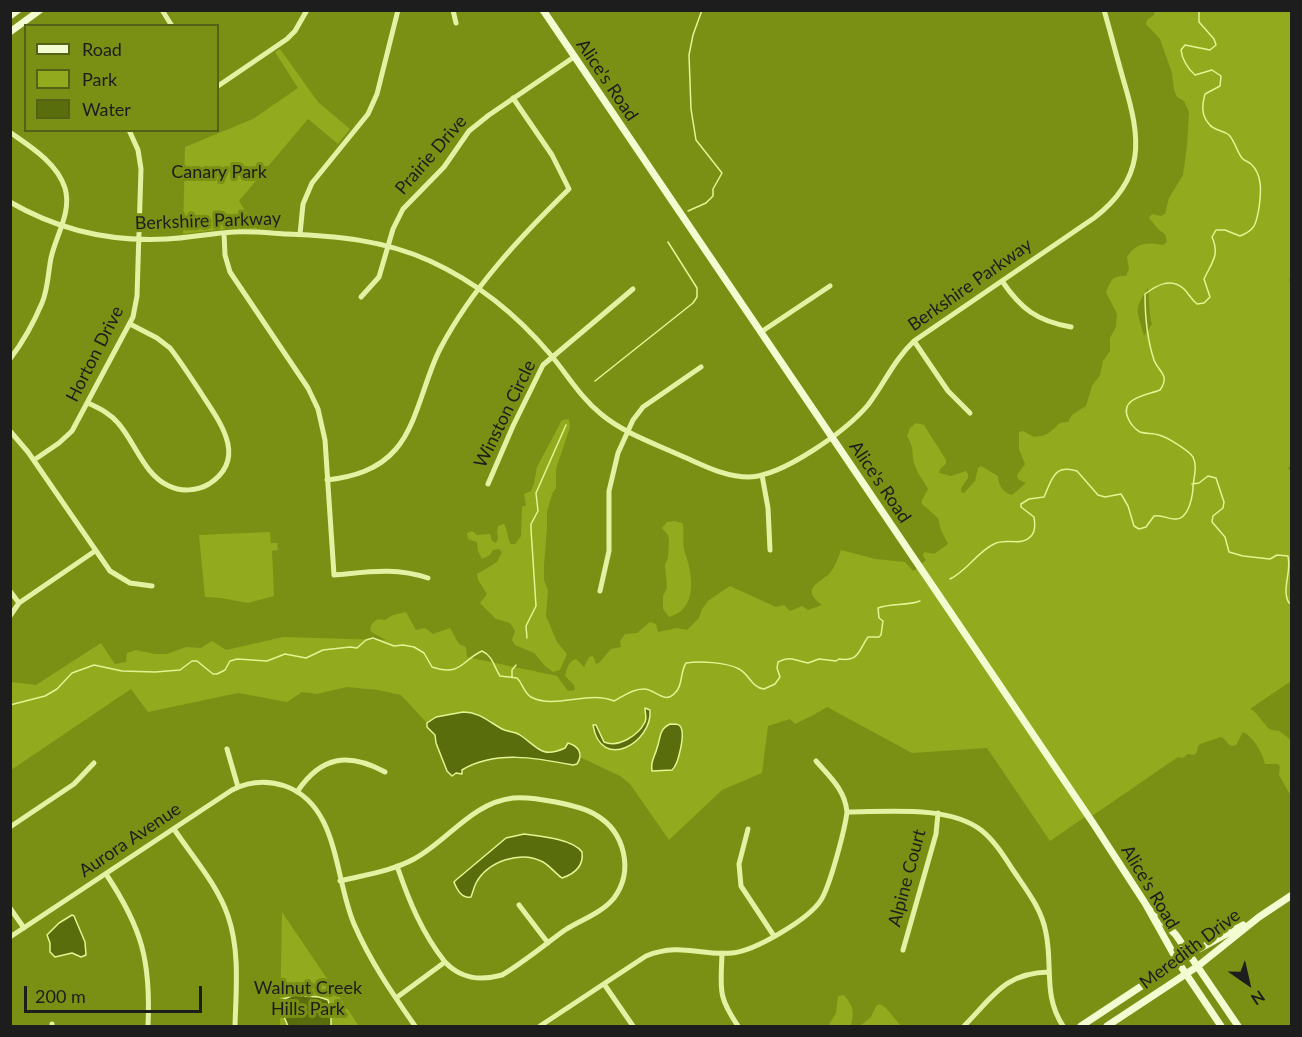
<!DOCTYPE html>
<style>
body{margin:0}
#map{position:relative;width:1302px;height:1037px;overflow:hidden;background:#799015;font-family:Lato,sans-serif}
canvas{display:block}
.frame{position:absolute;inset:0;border:12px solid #1d1d1d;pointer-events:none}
.legend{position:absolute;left:24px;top:24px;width:195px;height:108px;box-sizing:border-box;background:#799015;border:2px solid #546218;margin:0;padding:8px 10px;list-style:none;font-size:18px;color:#1d1d1d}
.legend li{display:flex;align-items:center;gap:12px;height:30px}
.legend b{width:30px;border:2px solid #546218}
.north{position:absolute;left:1218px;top:953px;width:60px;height:60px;-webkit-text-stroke:4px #799015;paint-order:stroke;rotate:146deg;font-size:16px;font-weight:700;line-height:24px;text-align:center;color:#1d1d1d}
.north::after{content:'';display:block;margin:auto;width:21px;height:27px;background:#1d1d1d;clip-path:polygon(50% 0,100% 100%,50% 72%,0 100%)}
.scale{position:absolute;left:24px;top:986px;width:178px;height:27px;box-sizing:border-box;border:3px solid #1d1d1d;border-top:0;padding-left:8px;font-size:18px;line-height:21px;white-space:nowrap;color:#1d1d1d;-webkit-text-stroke:4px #799015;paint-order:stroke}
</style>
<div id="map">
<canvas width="1302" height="1037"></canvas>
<div class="frame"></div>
<ul class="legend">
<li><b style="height:8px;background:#f3fbd0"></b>Road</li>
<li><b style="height:16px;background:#92aa1d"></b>Park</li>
<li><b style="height:16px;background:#5a6d0d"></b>Water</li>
</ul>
<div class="north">N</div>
<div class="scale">200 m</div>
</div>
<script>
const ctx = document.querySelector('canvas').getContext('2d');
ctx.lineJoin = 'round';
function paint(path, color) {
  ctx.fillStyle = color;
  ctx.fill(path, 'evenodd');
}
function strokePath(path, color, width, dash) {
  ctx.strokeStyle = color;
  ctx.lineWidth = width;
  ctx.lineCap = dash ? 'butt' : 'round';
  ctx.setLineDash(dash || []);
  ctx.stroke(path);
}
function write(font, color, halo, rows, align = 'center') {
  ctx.font = font + ' Lato,sans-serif';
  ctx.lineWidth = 6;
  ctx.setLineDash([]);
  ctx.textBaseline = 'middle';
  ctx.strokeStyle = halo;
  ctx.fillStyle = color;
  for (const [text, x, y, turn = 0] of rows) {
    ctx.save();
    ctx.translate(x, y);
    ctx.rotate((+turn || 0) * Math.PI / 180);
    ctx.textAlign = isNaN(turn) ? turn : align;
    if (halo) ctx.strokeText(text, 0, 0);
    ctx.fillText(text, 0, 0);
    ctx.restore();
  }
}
paint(new Path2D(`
 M1155 11H1291L1292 277 1289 279 1292 293V465L1288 468 1292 473 1291 681 1250 709 1254 711 1268 728 1272 730 1279 731 1291 740V796L1279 775 1280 767 1278 764H1265C1262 752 1254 737 1243 732L1236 745C1227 748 1228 740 1221 737L1200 744 1198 746 1197 752 1194 755 1188 754 1183 758 1178 757 1092 816 921 564 926 560 923 556 924 552 934 554 948 544 941 530 938 518 922 504V500L928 489C923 480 917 473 914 463 911 451 915 450 907 436L910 428 916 423 924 425 946 460V464L940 469 939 473 951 476 966 471 968 474V478L961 488V492L964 493 975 481 978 468 981 466 998 476C999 486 1002 492 1012 495L1026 483 1018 479 1017 475 1025 464 1019 449V432L1023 431 1034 437C1039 436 1046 436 1050 432 1058 426 1057 422 1068 422L1072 415 1086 406 1092 386 1100 375 1103 361 1110 351V338L1116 327 1117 314 1106 292C1111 280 1112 275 1126 276L1129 269 1127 257C1136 242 1148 242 1163 245L1167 242 1165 234 1159 230 1149 218 1152 214 1161 216 1165 214 1169 198 1183 175 1187 146 1189 112 1184 101 1177 97 1174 90 1172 73 1160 39 1146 24 1147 20 1154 15ZM1148 288C1150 300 1148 311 1152 324L1144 336C1138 311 1132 312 1148 288Z
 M280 49 318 102 350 129 338 144 308 119 239 201 257 229H223L183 234 185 147 253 119 298 88 275 52Z
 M569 419 570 427 556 469V488L552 494 547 512V529L544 565V580L548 590 546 616 557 642 567 654 560 670 553 672 545 666 534 653 515 645 512 640 515 631 510 623 496 619 480 603 487 594 478 580 477 574 497 562 502 552 499 549 493 550 490 555 482 559 478 551 477 542 468 539 467 533 472 531 477 535 490 534 492 541 496 543 498 539 497 533 498 526 504 524C508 530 507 539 511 544H515L521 536 522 507 526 505 524 494 531 491 534 484 537 467 562 420Z
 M675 521 682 523 683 525C684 534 682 545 685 553 693 574 698 610 669 617L663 609V596L667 588 665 565 668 558 669 540 668 535 662 528 667 522Z
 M270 532 271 543H277L278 550 272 551 274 596 248 603 221 598 205 597 199 535Z
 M841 550 876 559 905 562 913 571 917 569 1085 817 1050 841 987 748 912 753 827 707C817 713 806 719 795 724L790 719 768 726 762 773 722 790 669 840 630 784 620 776 580 757 576 746 568 743 565 748 550 753 536 750 520 735 502 729 490 720 471 713 463 712 436 717 427 723 401 695 378 690 347 687 317 694 302 692 287 702 238 693 148 712 131 689 11 770V682L36 685 101 643 115 664 126 662 127 653 136 650 155 654H167L186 647 201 648 212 641 226 650 283 637 386 640 371 632C369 626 373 622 378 619L385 620 393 615 406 612 416 630 425 628 433 634 450 628 459 644 466 647 467 657 557 676 568 691 575 690 574 685 565 676C567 669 568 661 576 659L584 667 589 657 593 656 596 664 599 663 611 649 621 647 620 641 625 634 637 633 650 622 656 624 658 632 677 628 687 630 699 618 702 609 709 600 730 586 776 607 784 605 790 611 802 606 808 610 822 605C798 588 822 582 830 573 835 567 838 558 841 550Z
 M282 912 359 1026H280Z
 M844 995C854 1007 854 1012 851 1026H828L836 1013 838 996Z
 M880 1004 886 1008 901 1026H860L871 1017 876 1006Z`), '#92aa1d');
const water = new Path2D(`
 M645 708 650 710C653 742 601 773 593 725H596L604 742C618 748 638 736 645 722 647 718 645 713 645 708Z
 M463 712C479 712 488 721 502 729 507 732 514 731 520 735 538 747 541 759 565 748L568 743C578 746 584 753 577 764L573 765C537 758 495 750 462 770V774L456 773 452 776 447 771 436 743 435 735 427 727V723L436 717Z
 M670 724C672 724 678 724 679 725 687 731 678 765 672 770L652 771C650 761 655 757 657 748 661 738 658 730 670 724Z
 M524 834C540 836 573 839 582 852 584 867 574 874 562 878 555 873 550 866 543 862 521 850 488 861 476 883 474 887 473 892 471 897 462 899 457 890 454 882L456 880 506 838Z
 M72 915 74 916 85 942 86 955 81 957 72 953 55 957 50 952V943L47 935 59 923Z
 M300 993 301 996 319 997 328 1000 331 1011V1026H288L282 1012 281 1000Z`);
paint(water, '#5a6d0d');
strokePath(water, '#e4f494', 1.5);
strokePath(new Path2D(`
 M688 211 706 203 713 196V189L722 173 696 140 691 109 689 55 693 35 702 10
 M595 381 693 303 697 297V288L668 242
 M1192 484 1199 483 1208 476 1216 478 1224 502 1223 508 1213 516 1212 522 1225 537 1229 552 1243 556 1270 559 1277 555 1288 556C1292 572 1281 589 1289 603H1292
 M950 579C967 571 977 552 994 544 1007 537 1021 548 1032 535 1036 530 1035 523 1034 517L1021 507V504L1029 499 1044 497C1052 480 1053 464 1077 471L1098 495 1105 497 1121 494 1128 506 1134 526 1139 529 1146 527 1154 516C1163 514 1168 520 1176 519 1188 519 1192 499 1193 489 1193 479 1198 467 1193 457 1188 450 1167 437 1159 435 1153 433 1146 434 1140 432 1135 429 1130 423 1128 418 1119 398 1147 395 1160 390 1163 386 1165 382 1164 377 1162 371 1156 366 1154 360 1147 339 1145 316 1145 294 1157 285 1171 277 1184 289 1189 294 1191 299 1197 304L1204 303 1210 297 1204 279C1212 262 1220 255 1212 237L1216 230H1225L1240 236C1256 230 1256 223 1259 208 1261 193 1263 175 1251 164 1249 162 1245 161 1243 159 1238 155 1235 141 1229 135 1223 130 1214 131 1209 124 1201 115 1202 105 1205 94L1220 86 1221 76 1212 70 1195 75C1188 69 1182 59 1181 50L1185 45 1210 50 1216 45 1214 39 1199 22V10
 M527 638 526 626 536 606 531 529V524L538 511 536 493 566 425
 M512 677V670L516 665
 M10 705 45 696 57 689 72 673 94 665 122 671 155 672 180 670 192 661H197L213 674H217L225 670 230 661 237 659 267 661 285 654 306 658 323 650 350 647 357 648 366 640 373 638 394 646 403 645 414 647 424 653 432 667C461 677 462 660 482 651 493 656 494 667 500 676L517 678C523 684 524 693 531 697 555 710 588 690 614 701 624 696 632 689 644 689 655 689 664 704 674 694 683 687 680 672 686 663 700 661 726 662 739 669 749 674 752 688 764 689L775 684 780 677 777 668 778 662C792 655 795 661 808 663L819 659 836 661 839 659C860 662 859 649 868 637H879L881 635 883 621 879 618 878 608C892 603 906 606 920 601`), '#e4f494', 1.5);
strokePath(new Path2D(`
 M162 10 172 26
 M453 10 456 23
 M218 86 287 39 295 31 307 10
 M10 202C58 230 112 242 167 239 189 238 212 233 234 232 252 231 270 233 287 234 337 236 384 240 430 261 476 282 517 315 550 354 567 374 580 397 601 414 625 434 656 444 684 457 705 466 725 477 749 477 783 476 846 431 868 405 884 384 894 360 914 341L1094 218C1146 178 1141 139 1124 82 1117 58 1111 34 1104 10
 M224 233 225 255 230 272 308 388 318 409 325 440 334 575C368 572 395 567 428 578
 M300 234 303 204 312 183 368 114 377 94 398 10
 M1002 281C1021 309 1037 321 1071 327
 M361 297 379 277 393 229 403 209 444 167 469 131 489 115 574 57
 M761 332 830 286
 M914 341 948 391 970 413
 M10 359C23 342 34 322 42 303 48 289 48 273 51 258 56 235 72 212 65 188 57 163 31 147 11 133
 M88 403C98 408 110 413 118 423 135 442 144 475 169 486 181 492 197 491 209 484 249 458 219 421 201 393 191 378 181 362 170 348L157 338 130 324
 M10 431 28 452 110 571 130 583 152 586
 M34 460 59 443 72 431 133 317 137 296 141 169 138 150 129 130
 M762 475 768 508 770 550
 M327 480C353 477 378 470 396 449 418 423 424 380 440 349 472 288 521 236 569 189L552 155 513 98
 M488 484 513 426 543 365 633 289
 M10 591 19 603
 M600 591 609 551V491L618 453 633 420 643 407 701 367
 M10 616 19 603 95 551
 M227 749 238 787
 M297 792C321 756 348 752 385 772
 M847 812C887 812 948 805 981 830 995 841 1005 858 1015 873 1028 892 1042 910 1046 933 1053 967 1043 996 1063 1026
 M10 827 74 784 94 763
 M174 829C192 856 217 884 228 916 240 951 236 990 235 1026
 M748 829 739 864 741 886 774 936
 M397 866C409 901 422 933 445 962
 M106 874C142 928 151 961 148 1026
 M340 881C364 875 392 871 414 859 448 841 471 803 513 798 531 796 581 805 596 815 625 832 634 871 614 898 602 913 581 920 565 930 544 945 524 962 502 975 480 981 461 979 445 962L396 998
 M519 905 548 943
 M10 908 24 928
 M10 937 232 790C248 782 267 780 285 786 339 805 334 877 354 924 370 961 392 993 415 1026
 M903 950 936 834 938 813
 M722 953C721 989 717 995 738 1026
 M604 984 633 1026
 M52 1026V1024
 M540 1026 646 956C680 942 700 956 732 953 755 951 809 919 821 900 830 886 845 829 847 812 845 790 830 777 816 761
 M964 1026C993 997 1004 973 1049 972`), '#e3f1a2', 5);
strokePath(new Path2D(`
 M543 10 1093 823 1145 903 1178 962 1221 1026
 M10 16 18 10
 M10 32 40 10
 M1151 909 1176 935 1238 1026
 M1081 1026 1190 954 1243 925
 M1107 1026 1198 966 1259 917 1292 895`), '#f3fbd0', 7);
write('18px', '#1d1d1d', '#799015', [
 ["Alice's Road",607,80,56],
 ["Prairie Drive",431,155,-49],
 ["Berkshire Parkway",208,221,-2],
 ["Berkshire Parkway",970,285,-35],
 ["Horton Drive",95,354,-63],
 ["Winston Circle",505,414,-64],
 ["Alice's Road",880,482,56],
 ["Aurora Avenue",130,840,-34],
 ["Alpine Court",907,878,-75],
 ["Alice's Road",1150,887,59],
 ["Meredith Drive",1190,949,-37]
]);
write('18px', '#1c1d1a', '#799015', [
 ["Canary Park",219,172],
 ["Walnut Creek",308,988],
 ["Hills Park",308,1009]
]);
</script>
